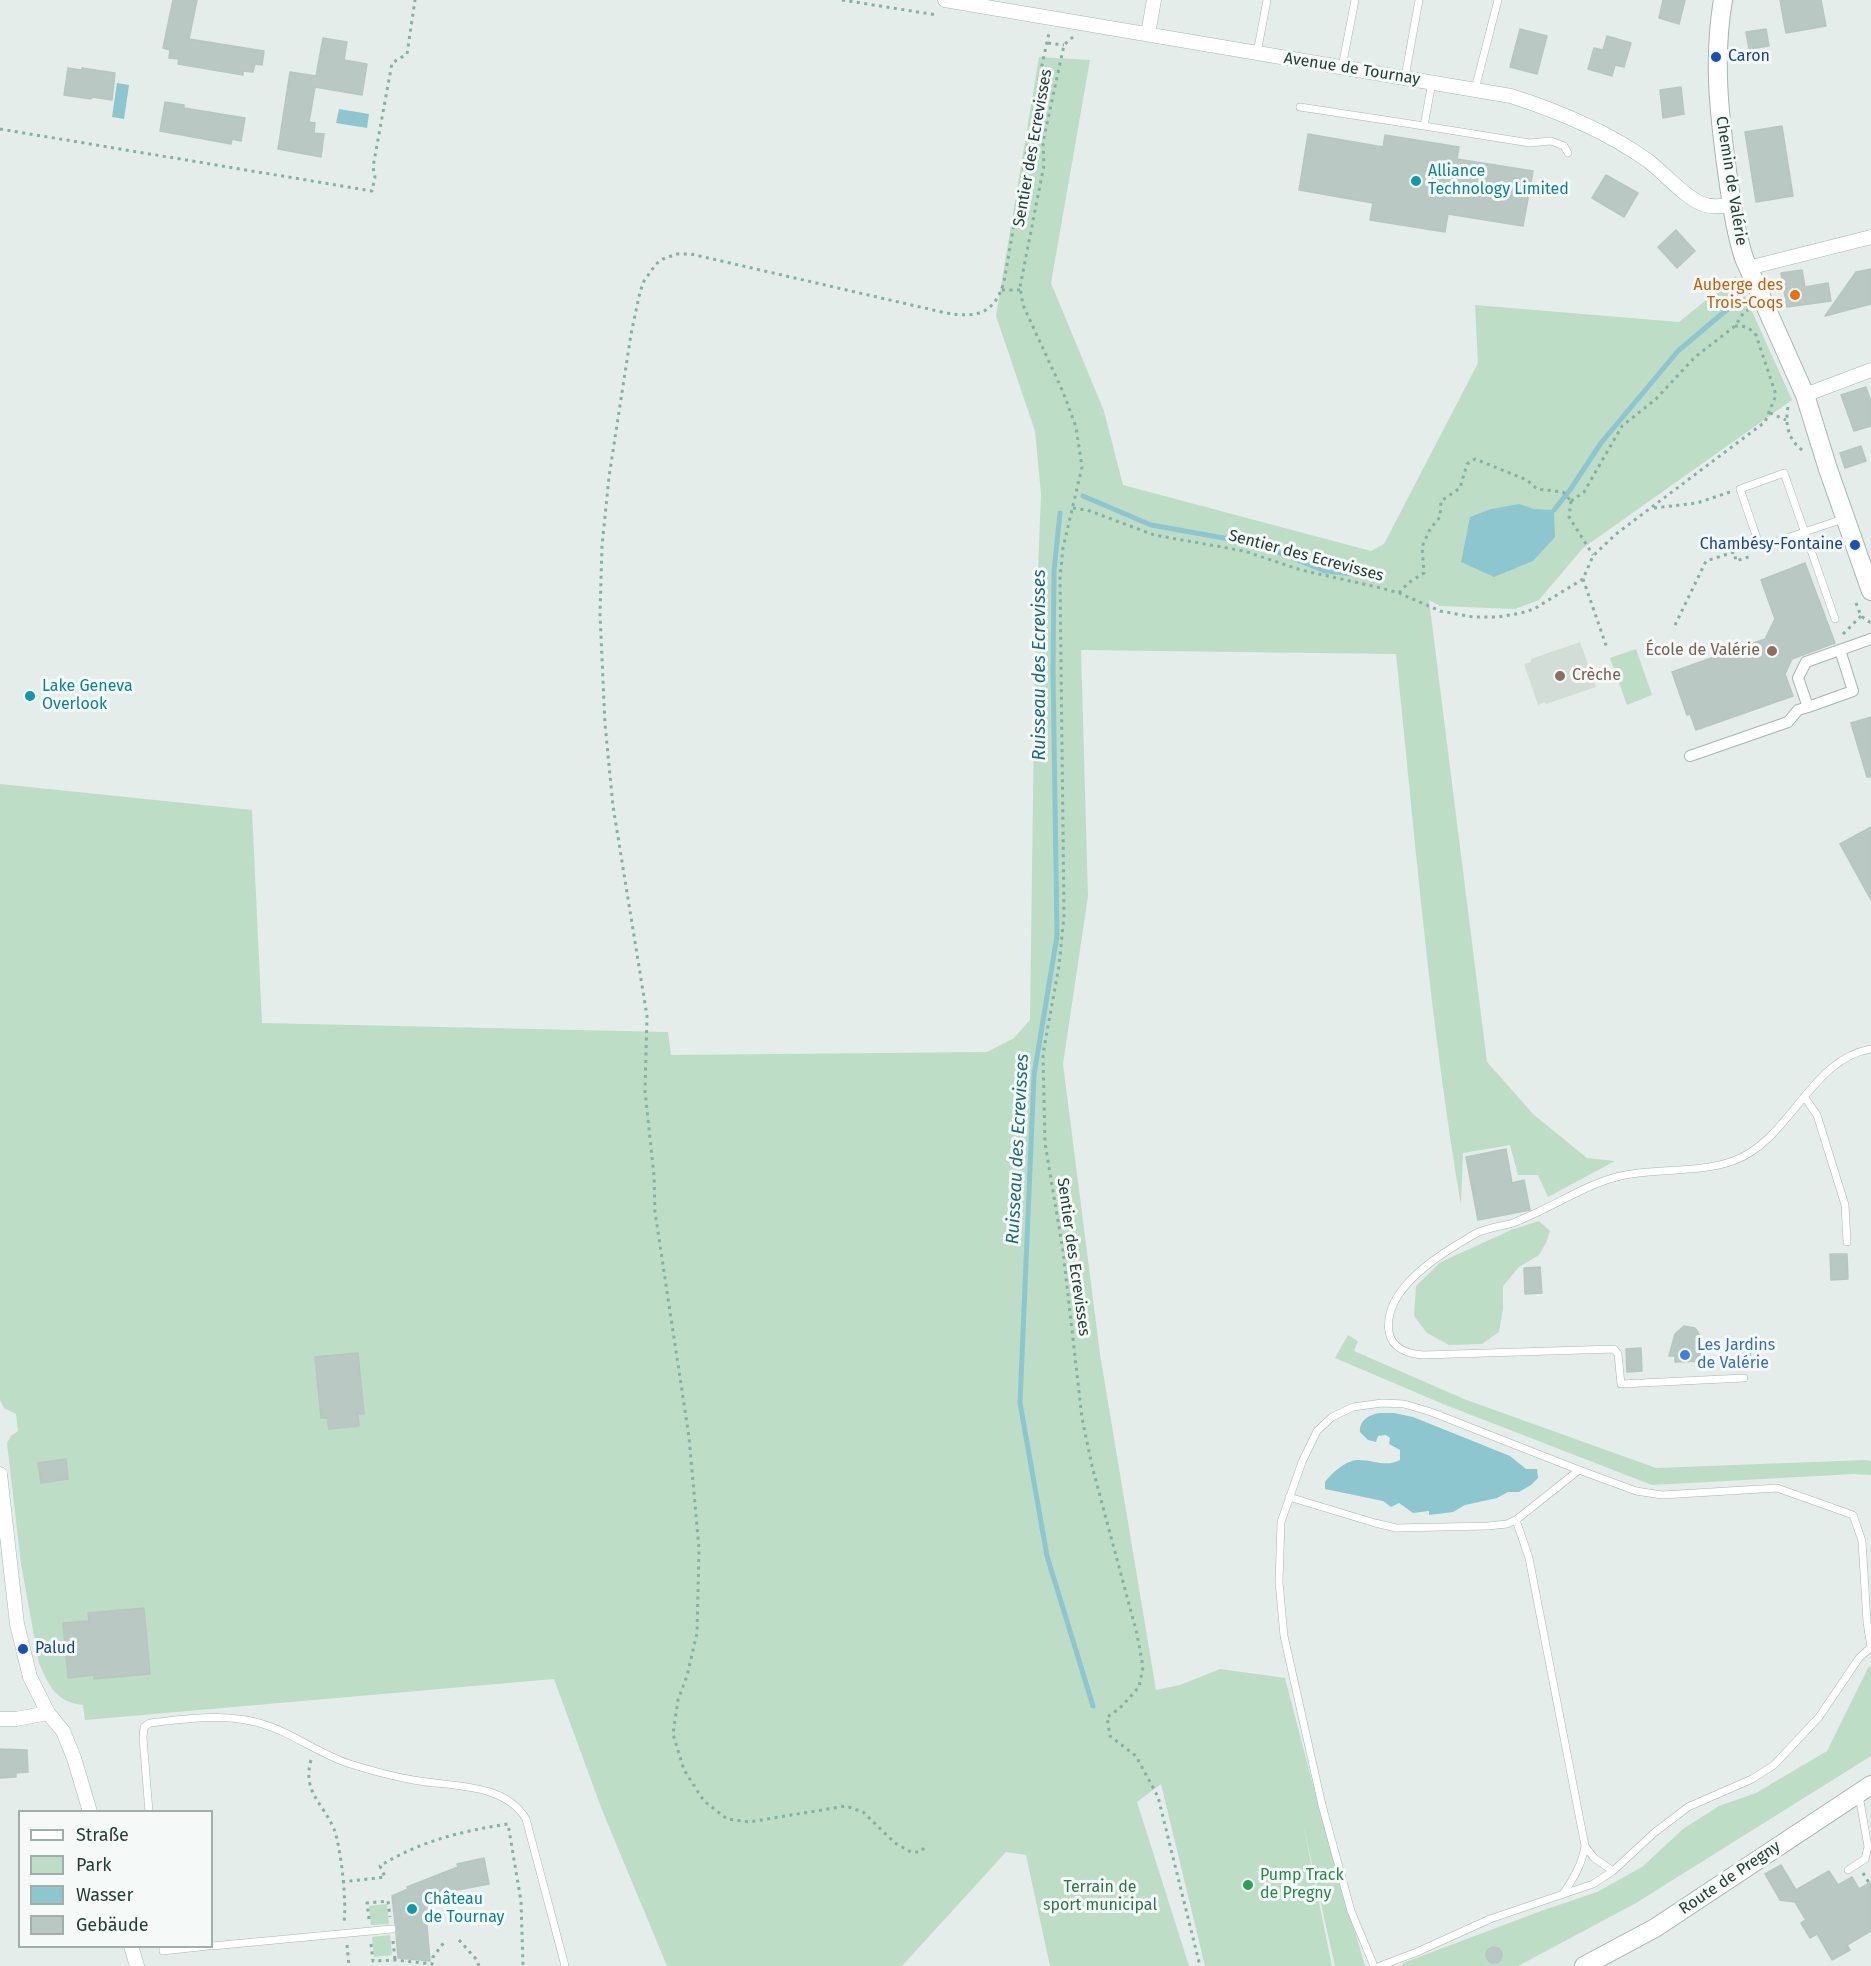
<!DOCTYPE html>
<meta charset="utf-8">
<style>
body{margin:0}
#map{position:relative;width:1871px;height:1966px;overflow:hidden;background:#e4ede9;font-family:"Fira Sans",sans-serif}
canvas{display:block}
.legend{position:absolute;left:18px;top:1810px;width:195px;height:138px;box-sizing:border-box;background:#f5f9f7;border:2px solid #a1aeaa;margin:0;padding:8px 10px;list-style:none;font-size:18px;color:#243e37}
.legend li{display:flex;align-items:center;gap:12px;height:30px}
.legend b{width:30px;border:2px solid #a1aeaa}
</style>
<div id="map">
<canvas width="1871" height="1966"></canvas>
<ul class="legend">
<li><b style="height:8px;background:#fff"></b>Straße</li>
<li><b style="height:16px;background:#beddc6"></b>Park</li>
<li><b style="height:16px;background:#8ec6d0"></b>Wasser</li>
<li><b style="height:16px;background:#b9c8c2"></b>Gebäude</li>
</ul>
</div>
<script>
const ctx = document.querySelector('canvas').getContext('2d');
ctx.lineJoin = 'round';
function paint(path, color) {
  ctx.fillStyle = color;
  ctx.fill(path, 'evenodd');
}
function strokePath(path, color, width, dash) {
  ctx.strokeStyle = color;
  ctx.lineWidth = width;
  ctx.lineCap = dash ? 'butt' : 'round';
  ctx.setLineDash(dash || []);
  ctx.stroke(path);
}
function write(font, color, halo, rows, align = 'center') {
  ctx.font = font + ' "Fira Sans",sans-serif';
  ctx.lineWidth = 6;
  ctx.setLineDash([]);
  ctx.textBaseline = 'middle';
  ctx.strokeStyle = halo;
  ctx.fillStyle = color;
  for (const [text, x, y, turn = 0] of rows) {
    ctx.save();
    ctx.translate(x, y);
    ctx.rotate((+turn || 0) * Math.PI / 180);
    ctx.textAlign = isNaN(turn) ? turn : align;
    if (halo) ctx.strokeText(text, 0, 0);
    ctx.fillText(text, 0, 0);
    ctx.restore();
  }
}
paint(new Path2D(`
 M1580 642 1596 687 1546 704 1545 702 1538 705 1524 664 1531 662V659Z`), '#d2ddd8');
paint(new Path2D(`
 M1039 57 1090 60 1051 283 1104 411 1123 485 1371 551 1384 544 1478 363 1475 305 1679 322 1736 276 1792 400 1583 548 1539 600 1515 609 1440 606 1429 600 1487 1062 1534 1115 1587 1158 1615 1161 1548 1197 1538 1175H1518L1510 1145 1463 1153 1461 1205C1430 1022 1415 838 1396 654L1081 650 1088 896 1063 1064 1100 1354 1156 1690 1180 1685 1220 1669 1285 1678 1310 1774 1365 1966H1335L1303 1824 1332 1966H1205L1161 1784 1137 1802 1189 1966H1050L1026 1855 1006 1852 902 1966H667L602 1810 554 1679 85 1720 83 1705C56 1702 49 1686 39 1663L21 1564 7 1443 11 1436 18 1431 16 1414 4 1408 0 1400V784L252 810 262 1023 668 1032 671 1055 987 1052 1014 1038 1030 1020 1035 648 1041 494 1035 431 996 316Z
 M1636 649 1652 695 1627 705 1610 658Z
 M1539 1221 1550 1231 1546 1243 1539 1255 1519 1267 1503 1286V1309L1499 1332 1482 1344 1449 1345 1427 1333 1414 1316 1416 1286 1441 1262 1511 1230Z
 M1348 1335 1358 1341 1354 1351 1464 1399 1656 1468 1865 1460 1871 1461V1475L1854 1474 1652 1485 1443 1404 1335 1358Z
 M1871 1666V1756L1636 1903 1518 1966H1402L1403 1963 1541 1911 1597 1892 1642 1867 1683 1829 1719 1806 1756 1793 1827 1751 1868 1668Z
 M387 1904 389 1924 371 1925 369 1906Z
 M390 1935 392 1955 374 1957 372 1937Z`), '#beddc6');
paint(new Path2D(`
 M117 83 129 85 124 119 112 117Z
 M339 109 369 114 367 128 336 123Z
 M1519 504 1534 509 1554 510 1555 537 1533 561 1494 577 1461 562 1470 517 1491 509Z
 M1381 1413H1394L1413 1417 1510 1456 1526 1469H1537L1538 1478 1531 1485 1519 1492H1508L1497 1498 1465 1505 1453 1512 1429 1515V1511L1413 1513 1399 1503 1391 1507 1383 1501 1325 1489V1482C1332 1473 1345 1461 1357 1460 1371 1459 1386 1468 1400 1460V1450L1389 1444 1390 1438 1386 1435 1378 1436 1376 1442 1368 1440 1360 1432C1359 1420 1370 1414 1381 1413Z`), '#8ec6d0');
strokePath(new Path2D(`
 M1083 496 1151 525 1235 540 1280 553 1325 571 1374 576
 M1554 510 1570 490 1601 443 1678 351 1736 302
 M1060 513 1054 571 1053 669 1057 936 1034 1075 1020 1403 1047 1556 1093 1706`), '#8ec6d0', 5);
const building = new Path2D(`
 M173 0H197L189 39 264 51 262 65 255 64 253 72 243 71V75L178 64 179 59 169 58 170 50 163 48Z
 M1663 0H1685L1679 24 1659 18Z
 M1780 0H1821L1826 26 1786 33Z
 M1520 29 1547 36 1537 74 1510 67Z
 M1766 29 1769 46 1749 49 1746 32Z
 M1607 36 1631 43 1624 67 1615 65 1612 76 1588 69 1594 48 1603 50Z
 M323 38 347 42 344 60 367 64 362 95 315 87 309 122 315 123 314 133 324 134 321 157 278 149 290 72 316 76Z
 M68 68 82 70V68L115 73 112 100 92 97 91 99 64 95Z
 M1681 87 1684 114 1663 118 1660 90Z
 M165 102 184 105V108L245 118 241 141 232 139 231 144 160 131Z
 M1782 126 1793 196 1756 202 1745 132Z
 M1308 134 1383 147 1385 135 1459 147 1457 159 1533 171 1523 226 1448 214 1445 232 1370 220 1373 203 1299 190Z
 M1606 175 1638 193 1624 217 1592 198Z
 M1676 230 1695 251 1677 268 1658 247Z
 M1871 269V304L1825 316 1856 272Z
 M1802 270 1805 287 1828 283 1831 301 1787 307 1781 273Z
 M1866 387 1871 401V426L1854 431 1841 395Z
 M1861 446 1866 461 1845 468 1840 453Z
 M1805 563 1835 643 1792 659 1785 674 1793 696 1696 730 1690 714 1687 715 1672 672 1765 639 1775 619 1761 580Z
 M1871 717V777H1867L1851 723Z
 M1871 827V900L1840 844Z
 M1506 1149 1512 1183 1524 1180 1530 1210 1478 1220 1466 1157Z
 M1830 1254H1847L1848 1279 1831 1280Z
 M1540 1267 1542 1293 1525 1294 1524 1268Z
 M1684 1326 1695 1328 1698 1332 1707 1354 1702 1355V1361L1675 1362V1356H1669L1675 1334Z
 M1736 1344H1750L1751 1366H1737Z
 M1641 1348 1642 1371 1627 1372 1626 1349Z
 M358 1353 364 1414H358L359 1426 329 1429 327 1418H321L315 1357Z
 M66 1459 68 1479 41 1483 38 1463Z
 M144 1608 150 1674 94 1679V1675L68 1678 63 1623 89 1621 88 1613Z
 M0 1749 27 1750 28 1772 16 1773V1777L0 1778Z
 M484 1858 489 1884 452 1891 436 1897 434 1906 426 1915 430 1961 398 1958 396 1933 397 1928 395 1924 392 1896 408 1889 407 1887 458 1867 457 1864Z
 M1781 1865 1796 1890 1829 1871 1838 1885 1852 1877 1859 1889 1871 1882V1931L1847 1945 1850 1950 1832 1960 1817 1934 1810 1938 1801 1923 1806 1920 1795 1902 1780 1900 1765 1874Z
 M1486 1955a8 8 0 1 1 16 0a8 8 0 1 1-16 0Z`);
paint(building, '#b9c8c2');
strokePath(building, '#b6c7c0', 1.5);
const service = new Path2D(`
 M1257 53 1267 0
 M1342 67 1355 0
 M1405 77 1419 0
 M1432 82 1424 126 1530 143 1551 141 1564 146 1568 153
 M1475 89 1498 0
 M1300 107 1424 126
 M1835 619C1818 571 1801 522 1784 473L1740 489 1760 547 1843 519
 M1805 1098 1817 1115 1845 1205 1847 1242
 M1744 1378 1621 1384 1618 1354 1614 1349 1423 1355C1409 1354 1392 1349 1389 1332 1383 1293 1430 1261 1458 1244 1466 1240 1474 1233 1482 1231 1492 1227 1503 1226 1513 1223 1521 1220 1529 1216 1538 1212 1566 1199 1594 1181 1625 1175 1660 1168 1699 1173 1733 1161 1790 1141 1810 1059 1871 1049
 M1579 1470 1516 1520 1529 1558 1585 1846
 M1289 1497 1375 1523 1396 1528 1488 1526 1507 1524 1516 1520
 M149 1812 143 1738 144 1727 150 1723C183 1719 218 1714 251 1721 286 1728 313 1751 347 1763 369 1770 391 1776 413 1780 450 1787 504 1782 526 1819L565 1966
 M1848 1870 1865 1859 1868 1847 1859 1795
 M1563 1894C1573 1879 1582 1865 1585 1846L1594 1858 1613 1871
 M163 1946V1951L208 1946
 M212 1946 392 1929
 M1374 1966 1351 1911 1322 1805 1284 1636 1279 1582 1281 1522 1302 1462 1317 1431 1332 1417 1353 1407 1382 1403 1404 1404 1431 1412 1579 1470 1636 1491 1662 1495 1777 1488 1853 1515 1862 1541 1867 1622 1871 1647
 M1380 1966 1417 1952 1490 1919 1593 1884 1613 1871 1654 1833 1688 1807 1752 1779 1774 1765 1819 1717 1859 1658 1870 1648`);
const pedestrian = new Path2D(`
 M1840 650 1853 691 1808 707 1798 678 1806 662 1871 639
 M1690 756 1788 722 1798 710 1808 707`);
const minor = new Path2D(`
 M945 0 1511 96C1558 111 1606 131 1647 160 1663 172 1684 196 1700 203 1711 208 1721 207 1732 204
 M1148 34 1154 0
 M1748 268 1871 237
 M1805 395 1871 370
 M0 1474 17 1624 30 1677 48 1713 63 1731 74 1758 90 1812
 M0 1719H16L48 1713
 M131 1946 137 1966`);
const tertiary = new Path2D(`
 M1723 0C1713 58 1719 113 1727 171 1731 200 1735 230 1744 258L1805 395 1828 469 1871 591
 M1584 1966 1655 1928 1871 1785`);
strokePath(service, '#a7b5b0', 8);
strokePath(pedestrian, '#a7b5b0', 12);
strokePath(minor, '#a7b5b0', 15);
strokePath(tertiary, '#a7b5b0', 20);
strokePath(new Path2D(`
 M842 0 937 15
 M1073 37 1064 45 1043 142 1044 165 1020 287 1023 305 1063 392 1076 427 1082 467 1063 548 1060 578 1064 915 1059 966 1043 1054 1045 1143 1063 1251 1082 1418 1092 1466 1137 1634 1143 1667 1139 1687 1119 1709 1107 1717 1110 1736 1136 1756 1158 1797 1200 1966
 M1048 43 1064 45
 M0 129 372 191 375 177 373 167 392 63 407 54 415 0
 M1002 290H1020
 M1788 407C1785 426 1788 439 1803 451
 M1770 413 1786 420
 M1571 501 1584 492 1622 426 1656 399 1695 357 1735 326 1744 312 1748 310
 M1571 501 1569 517 1593 555
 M1073 508 1090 511 1154 535 1244 551 1301 570 1381 588 1399 593 1440 611 1473 617H1498L1521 613 1534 609 1583 579 1593 556 1616 534 1765 422 1776 395 1756 335C1749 327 1745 326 1735 326
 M1654 508 1697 503 1730 492
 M1583 579 1607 648
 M1399 593 1408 583 1424 573 1422 547 1430 529 1440 517 1441 501 1460 488 1467 464 1475 459 1527 480 1537 489 1563 492 1571 501
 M1856 603 1861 616 1871 623
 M1675 625 1706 561 1734 552 1736 561 1751 556
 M1843 634 1861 616
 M311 1760C302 1792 323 1803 334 1829 341 1847 347 1904 344 1922
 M924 1848 920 1852H911L895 1843 863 1812 846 1806 749 1822 727 1819 704 1801 684 1770 673 1734 678 1700 687 1676 697 1633 699 1549 689 1437 655 1212 654 1176 645 1091 647 1016 613 806 605 724 600 614 602 546 609 477 631 334 640 292 644 281 656 264 663 259 677 254H691L946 313C978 318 994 314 1004 282L1040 74 1049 33
 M1863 1873 1871 1886
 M342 1882 385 1877 380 1866C420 1841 462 1831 508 1824L521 1901 523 1966
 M369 1919 367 1903 388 1901 390 1917
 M459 1940 476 1959 479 1966
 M393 1941 395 1960
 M371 1944 373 1961 395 1960 432 1964 433 1957 445 1941
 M347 1945 349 1966`), '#85b0a3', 3, [3, 4.5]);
strokePath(service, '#fff', 7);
strokePath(pedestrian, '#fff', 10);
strokePath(minor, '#fff', 14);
strokePath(tertiary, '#fff', 18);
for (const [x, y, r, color] of [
 [1716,57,6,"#1a4fb4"],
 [1416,181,6,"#0f9aa8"],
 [1795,295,6,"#e8710a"],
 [1855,545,6,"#1a4fb4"],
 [1772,651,6,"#8d6e63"],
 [1560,676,6,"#8d6e63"],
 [30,696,6,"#0f9aa8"],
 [1685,1355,6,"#3f7fe0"],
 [23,1649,6,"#1a4fb4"],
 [1248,1885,6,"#2e9e5b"],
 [412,1909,6,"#0f9aa8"]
]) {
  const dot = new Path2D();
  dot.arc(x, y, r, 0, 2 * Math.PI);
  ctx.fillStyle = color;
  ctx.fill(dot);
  strokePath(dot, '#f5f9f7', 2);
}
write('16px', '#164399', '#f5f9f7', [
 ["Caron",1728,57],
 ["Chambésy-Fontaine",1843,545,"right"],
 ["Palud",35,1649]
], 'left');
write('16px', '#243e37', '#f5f9f7', [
 ["Avenue de Tournay",1352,69,9],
 ["Sentier des Ecrevisses",1033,148,-80],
 ["Chemin de Valérie",1731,181,81],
 ["Sentier des Ecrevisses",1306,556,15],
 ["Sentier des Ecrevisses",1073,1257,82],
 ["Route de Pregny",1730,1878,-34]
]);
write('16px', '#0d838f', '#f5f9f7', [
 ["Alliance",1428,172],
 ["Technology Limited",1428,190],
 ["Lake Geneva",42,687],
 ["Overlook",42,705],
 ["Château",424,1900],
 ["de Tournay",424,1918]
], 'left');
write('16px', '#c56008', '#f5f9f7', [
 ["Auberge des",1783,286],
 ["Trois-Coqs",1783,304]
], 'right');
write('16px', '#785e54', '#f5f9f7', [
 ["École de Valérie",1760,651],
 ["Crèche",1572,676,"left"]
], 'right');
write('16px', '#366cbe', '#f5f9f7', [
 ["Les Jardins",1697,1346],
 ["de Valérie",1697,1364]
], 'left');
write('16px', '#27864d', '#f5f9f7', [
 ["Pump Track",1260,1876],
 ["de Pregny",1260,1894]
], 'left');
write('16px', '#2f744a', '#f5f9f7', [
 ["Terrain de",1100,1888],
 ["sport municipal",1100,1906]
]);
write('italic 18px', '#1f6979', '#f5f9f7', [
 ["Ruisseau des Ecrevisses",1040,665,-90],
 ["Ruisseau des Ecrevisses",1018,1149,-87]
]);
</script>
